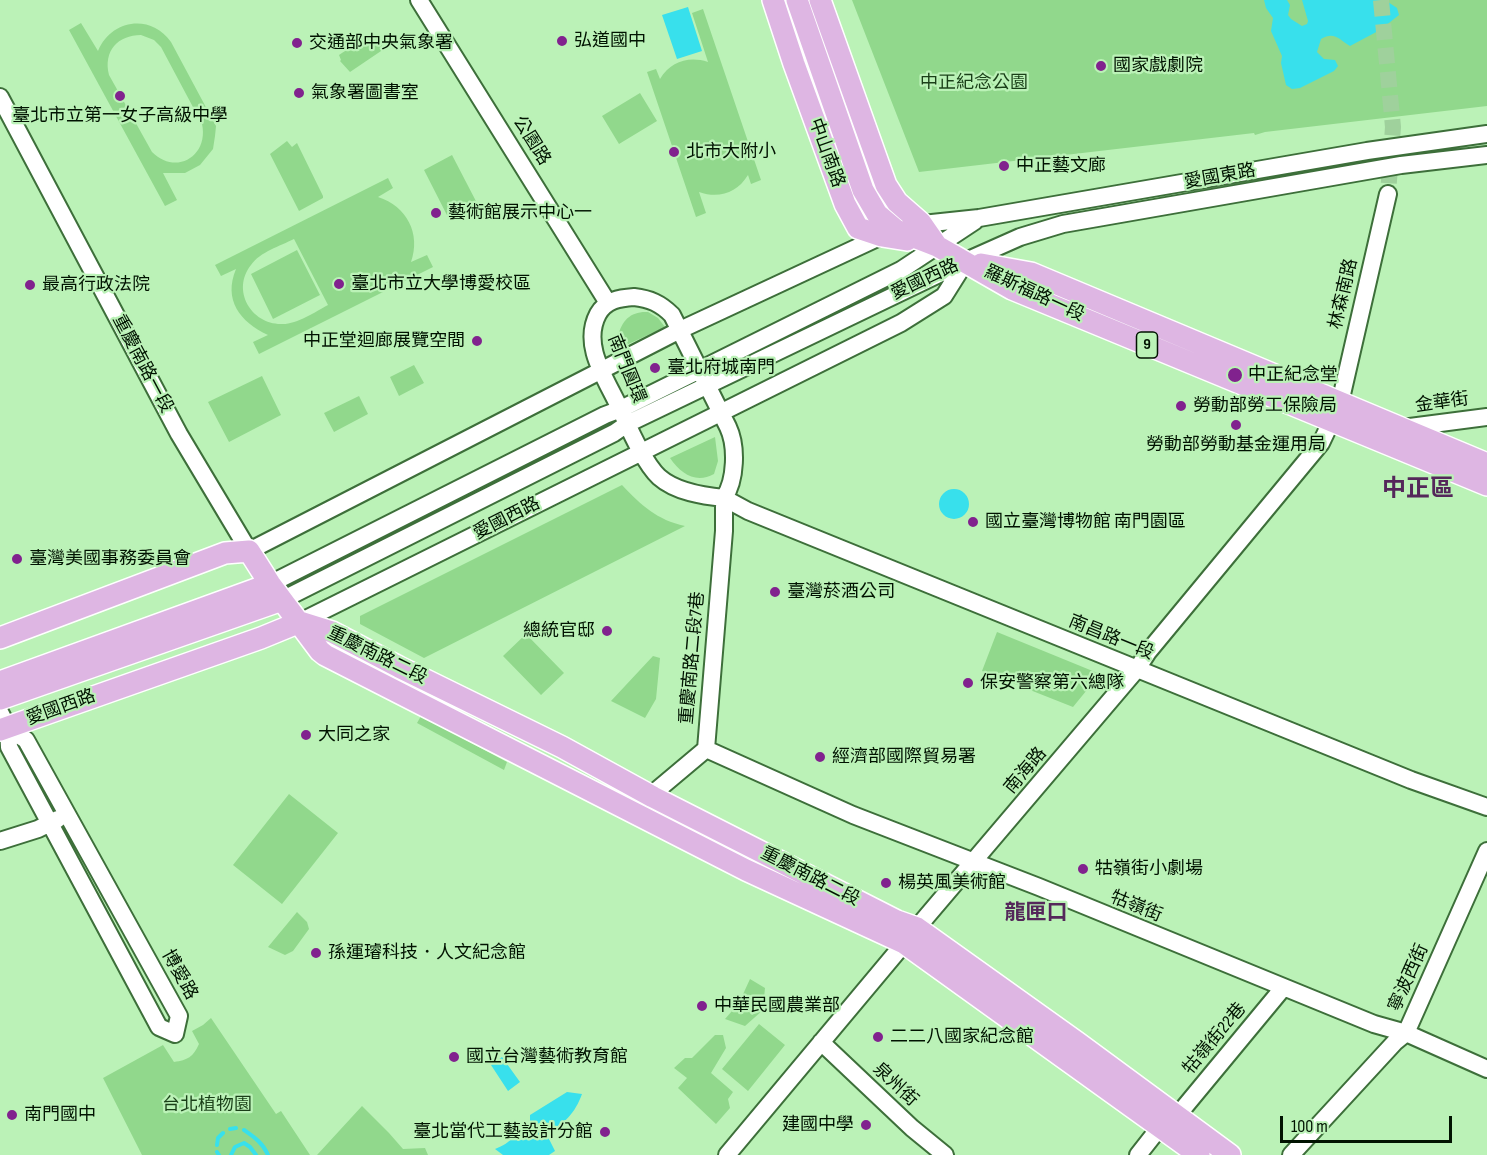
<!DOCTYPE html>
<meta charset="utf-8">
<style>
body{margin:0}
#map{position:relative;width:1487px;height:1155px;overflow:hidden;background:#bbf2b7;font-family:"Sofia Sans Condensed",sans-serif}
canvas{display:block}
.scale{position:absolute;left:1280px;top:1116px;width:172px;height:27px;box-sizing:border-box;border:3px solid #011301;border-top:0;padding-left:8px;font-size:18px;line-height:21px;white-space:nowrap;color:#011301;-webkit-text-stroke:4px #bbf2b7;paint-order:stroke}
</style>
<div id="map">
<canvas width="1487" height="1155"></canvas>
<div class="scale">100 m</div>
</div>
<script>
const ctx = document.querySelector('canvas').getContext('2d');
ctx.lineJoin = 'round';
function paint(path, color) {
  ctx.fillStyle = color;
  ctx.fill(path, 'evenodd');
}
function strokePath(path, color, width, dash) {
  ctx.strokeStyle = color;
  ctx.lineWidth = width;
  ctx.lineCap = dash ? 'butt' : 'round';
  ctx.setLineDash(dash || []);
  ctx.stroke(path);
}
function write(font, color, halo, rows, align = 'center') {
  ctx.font = font + ' "Sofia Sans Condensed","Noto Sans TC",sans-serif';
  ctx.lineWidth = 4.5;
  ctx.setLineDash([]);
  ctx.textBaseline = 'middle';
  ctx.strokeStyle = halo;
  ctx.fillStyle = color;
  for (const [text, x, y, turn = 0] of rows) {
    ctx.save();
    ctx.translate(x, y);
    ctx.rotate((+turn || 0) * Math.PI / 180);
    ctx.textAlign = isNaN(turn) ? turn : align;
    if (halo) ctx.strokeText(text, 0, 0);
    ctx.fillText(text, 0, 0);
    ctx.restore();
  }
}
paint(new Path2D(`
 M852 0H1487V106L1265 132 1255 135 1254 133 919 172Z
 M703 9 761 180 751 184 748 175C737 193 719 199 699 192L706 213 696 217 647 72 656 69 660 79C671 61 689 56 708 62L692 13Z
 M81 23 98 51C111 20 150 13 171 42L216 126 215 136 213 149 200 165 185 173H163L177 200 165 206 69 30ZM141 35 154 40 161 47 202 124C209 156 176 176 152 152L109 75C103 51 118 35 141 35Z
 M373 32 384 49 350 72 340 61 341 60 339 55Z
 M640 93 657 121 619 144 602 116Z
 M287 141 292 147 297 143 323 196V198L299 211 270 154Z
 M452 155 479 207 450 221 424 170Z
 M388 178 393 188 378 197C407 206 421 234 411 262L427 255 433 267 259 354 253 342 268 335C240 322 223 300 236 269L221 276 215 265ZM294 239 328 305C315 312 296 325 281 324 251 324 231 290 251 265 260 252 280 246 294 239Z
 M297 250 320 295 273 319 251 274Z
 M648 312 658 318 665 327 622 347 618 336C622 320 631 311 648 312Z
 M414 365 424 383 399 396 390 377Z
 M262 376 281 415 229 442 208 402Z
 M359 396 368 414 334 432 324 413Z
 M715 437 718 461 714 474C696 484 681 474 670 458Z
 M622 485C641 505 657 520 685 526L424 658 360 624V616Z
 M997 632 1100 674 1073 707 982 671Z
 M526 634 564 673 541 695 503 656Z
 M653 656 660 658 656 699 645 718 611 701Z
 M421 716 507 762 504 770 417 723Z
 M289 794 338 833 282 904 233 865Z
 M297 912 307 922 309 929 293 951 285 955 268 947Z
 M750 979 765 988 763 1010 745 1026 725 1019 739 1003Z
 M211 1018 276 1114 281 1111 310 1155H142L103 1078 163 1045 174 1062C188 1060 193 1057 199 1044L192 1031 203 1025Z
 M759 1024 785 1045 748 1091 722 1069Z
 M715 1035H723L726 1048 711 1073 733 1092 728 1099 730 1108 716 1124 678 1088 687 1078 674 1068 685 1058H692Z
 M362 1106 389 1133 403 1149 425 1148 428 1155H317Z`), '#91d88c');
paint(new Path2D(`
 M1264 0H1287L1290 5 1288 15 1291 19 1302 26 1307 24 1308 21 1302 0H1385L1397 8 1399 15 1380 30 1350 46C1339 39 1334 31 1321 39L1317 52 1324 59 1335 60 1338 66 1334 71 1300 88 1292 89 1286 85 1281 63 1282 56 1271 31 1273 18 1266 8Z
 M688 7 702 51 677 59 662 15Z
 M939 504a15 15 0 1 1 30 0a15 15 0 1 1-30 0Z
 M502 1057 520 1082 508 1091 491 1065Z
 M567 1092 582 1094C575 1113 565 1124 546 1133L555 1151 549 1155H503L495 1149C512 1143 514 1133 530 1128V1115Z`), '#38e0ec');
strokePath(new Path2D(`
 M230 1129 236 1128
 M244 1130C254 1137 263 1143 268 1155
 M217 1145 218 1138 223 1133
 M217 1152 219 1155
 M231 1155 235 1147 244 1143 250 1147 256 1155`), '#38e0ec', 4);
strokePath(new Path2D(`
 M1381 0 1393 127 1388 194`), '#9fd19c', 16, [16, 8]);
const minor = new Path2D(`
 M419 0 608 303
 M0 97 179 434 249 551 680 330 886 234
 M913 225 979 218 1367 151 1487 134
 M634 297C650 299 660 303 672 315L728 427C737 446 736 480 724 498 703 496 676 492 659 477 644 463 629 428 620 409 607 380 581 346 598 314 606 300 619 298 634 297Z
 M1402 428 1487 417
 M270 584 605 415 621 409 901 270 975 221
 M282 600 614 433 627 424 966 261 1020 237 1063 224 1401 165 1487 155
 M300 622 901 323 944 296 966 261
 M0 712 8 728 9 747 159 1027 175 1034 179 1016 26 740 8 728
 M706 749 853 815 1039 887 1374 1024 1406 1033 1487 1069
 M653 797 656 791 706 749 724 531V498L748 511 1411 780 1487 807
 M0 841 38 829 58 819
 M821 1042 912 1128 945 1155
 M1177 1116 1283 988
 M727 1155 927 916 1137 669 1148 652 1321 443 1340 403 1388 194
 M1138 1155 1160 1127
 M1291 1155 1395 1042 1406 1033 1487 851`);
const major = new Path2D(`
 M773 0 794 64 845 204 858 228 882 236 907 240
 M797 0 863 190 877 214 896 230 937 246 1012 289 1487 485
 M820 0 886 185 897 202 921 223 937 246
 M981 264 1031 273 1487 464
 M300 622 332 632 399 667 562 747 653 797 897 921 917 928 1078 1043 1230 1155
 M0 638 225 553 249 551 270 584 320 651 325 655 746 870 904 943 1199 1155
 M0 682 270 584
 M0 699 282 600
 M0 730 261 638 300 622`);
strokePath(minor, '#3d6f3a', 20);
strokePath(major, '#fff', 24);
strokePath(minor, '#fff', 16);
strokePath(major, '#deb6e3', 21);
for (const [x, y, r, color] of [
 [562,41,6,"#81228e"],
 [297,43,6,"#81228e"],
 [1101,66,6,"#81228e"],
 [299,93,6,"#81228e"],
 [120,96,6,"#81228e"],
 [674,152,6,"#81228e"],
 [1004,166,6,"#81228e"],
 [436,213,6,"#81228e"],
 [339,284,6,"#81228e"],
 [30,285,6,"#81228e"],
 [477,341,6,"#81228e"],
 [655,368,6,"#81228e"],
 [1235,375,8,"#81228e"],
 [1181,406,6,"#81228e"],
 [1236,425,6,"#81228e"],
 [973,522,6,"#81228e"],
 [17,559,6,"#81228e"],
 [775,592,6,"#81228e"],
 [607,631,6,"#81228e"],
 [968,683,6,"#81228e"],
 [306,735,6,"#81228e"],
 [820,757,6,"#81228e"],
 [1083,869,6,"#81228e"],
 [886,883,6,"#81228e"],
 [316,953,6,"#81228e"],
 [702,1006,6,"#81228e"],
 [878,1037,6,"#81228e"],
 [454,1057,6,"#81228e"],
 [12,1115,6,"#81228e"],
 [866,1125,6,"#81228e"],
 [605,1132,6,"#81228e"]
]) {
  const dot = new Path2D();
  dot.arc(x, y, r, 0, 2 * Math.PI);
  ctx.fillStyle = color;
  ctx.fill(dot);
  strokePath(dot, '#bbf2b7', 2);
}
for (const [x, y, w] of [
 [1147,345,21]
]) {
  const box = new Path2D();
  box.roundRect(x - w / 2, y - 13, w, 26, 4.5);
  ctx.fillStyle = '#bbf2b7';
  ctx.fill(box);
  strokePath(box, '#011301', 1.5);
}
write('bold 16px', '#011301', null, [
 ["9",1147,345]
]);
write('18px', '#011301', '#bbf2b7', [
 ["弘道國中",574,41],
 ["交通部中央氣象署",309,43],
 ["國家戲劇院",1113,66],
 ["氣象署圖書室",311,93],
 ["臺北市立第一女子高級中學",120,116,"center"],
 ["北市大附小",686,152],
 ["中正藝文廊",1016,166],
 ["藝術館展示中心一",448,213],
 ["臺北市立大學博愛校區",351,284],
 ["最高行政法院",42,285],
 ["中正堂迴廊展覽空間",465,341,"right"],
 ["臺北府城南門",667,368],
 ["中正紀念堂",1248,375],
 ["勞動部勞工保險局",1193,406],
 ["勞動部勞動基金運用局",1236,445,"center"],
 ["國立臺灣博物館 南門園區",985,522],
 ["臺灣美國事務委員會",29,559],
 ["臺灣菸酒公司",787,592],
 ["總統官邸",595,631,"right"],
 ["保安警察第六總隊",980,683],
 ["大同之家",318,735],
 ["經濟部國際貿易署",832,757],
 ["牯嶺街小劇場",1095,869],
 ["楊英風美術館",898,883],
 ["孫運璿科技．人文紀念館",328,953],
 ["中華民國農業部",714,1006],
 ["二二八國家紀念館",890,1037],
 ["國立台灣藝術教育館",466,1057],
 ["南門國中",24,1115],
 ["建國中學",854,1125,"right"],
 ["臺北當代工藝設計分館",593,1132,"right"]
], 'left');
write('18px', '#1a3f18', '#bbf2b7', [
 ["中正紀念公園",974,83],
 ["台北植物園",207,1105]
]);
write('18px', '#011301', '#bbf2b7', [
 ["公園路",531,141,58],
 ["中山南路",826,153,70],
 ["愛國東路",1220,177,-10],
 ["愛國西路",925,280,-25],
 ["羅斯福路一段",1034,294,25],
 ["林森南路",1344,294,-77],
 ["重慶南路一段",142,364,62],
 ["南門圓環",626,369,68],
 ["金華街",1442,403,-8],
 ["愛國西路",507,519,-27],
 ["南昌路一段",1111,638,22],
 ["重慶南路二段",377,656,26],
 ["重慶南路二段7巷",693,658,-85],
 ["愛國西路",61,708,-20],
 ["南海路",1026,771,-50],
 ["重慶南路二段",810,877,27],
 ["牯嶺街",1136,907,22],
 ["博愛路",179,975,61],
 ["寧波西街",1409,978,-66],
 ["牯嶺街22巷",1215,1039,-50],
 ["泉州街",895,1085,43]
]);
write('bold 21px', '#54275a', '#bbf2b7', [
 ["龍匣口",1036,914]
]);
write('bold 24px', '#54275a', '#bbf2b7', [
 ["中正區",1418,490]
]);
</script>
